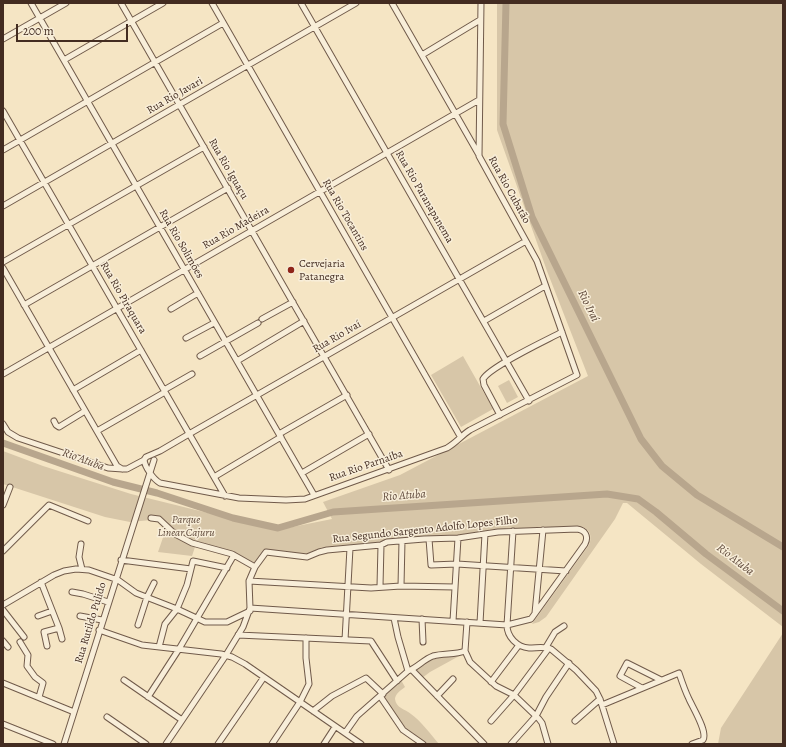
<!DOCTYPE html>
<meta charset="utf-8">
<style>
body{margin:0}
#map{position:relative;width:786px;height:747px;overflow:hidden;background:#f5e5c4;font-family:Alegreya,serif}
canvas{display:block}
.frame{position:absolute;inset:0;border:4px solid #432c21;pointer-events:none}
.scale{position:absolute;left:16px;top:24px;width:112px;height:18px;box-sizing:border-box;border:2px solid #432c21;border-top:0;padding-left:5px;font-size:12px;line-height:14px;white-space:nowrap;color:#432c21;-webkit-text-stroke:3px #f8eed9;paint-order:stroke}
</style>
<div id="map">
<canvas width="786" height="747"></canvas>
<div class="frame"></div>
<div class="scale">200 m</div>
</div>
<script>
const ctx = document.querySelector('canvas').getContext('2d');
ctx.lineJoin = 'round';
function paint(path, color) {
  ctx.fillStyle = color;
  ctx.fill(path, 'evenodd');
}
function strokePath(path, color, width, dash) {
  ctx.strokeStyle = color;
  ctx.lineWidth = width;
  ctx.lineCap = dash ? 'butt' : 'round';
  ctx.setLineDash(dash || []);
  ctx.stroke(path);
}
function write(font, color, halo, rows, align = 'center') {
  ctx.font = font + ' Alegreya,serif';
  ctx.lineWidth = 3;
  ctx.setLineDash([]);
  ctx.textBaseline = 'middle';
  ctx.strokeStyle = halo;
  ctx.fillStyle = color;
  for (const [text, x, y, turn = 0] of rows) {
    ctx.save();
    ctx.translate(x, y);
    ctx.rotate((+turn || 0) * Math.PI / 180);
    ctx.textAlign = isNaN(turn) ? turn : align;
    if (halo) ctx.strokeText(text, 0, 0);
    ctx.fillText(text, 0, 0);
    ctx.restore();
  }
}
paint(new Path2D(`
 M497 3H783V627L701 564 627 503H623L615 519 546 617 539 622 532 624 589 545C593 535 589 528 580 526L494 529 458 535 384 540 376 543 322 547 308 554 265 550 254 563 237 554 197 541 192 556 158 552 167 526 151 520 130 522 105 517 3 484V451L43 466 131 494 277 530 332 519 323 502 400 475 588 376 547 271 497 130Z
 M463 356 493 409 461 427 431 375Z
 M509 380 518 397 507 403 498 386Z
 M783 633V744H718L721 728Z
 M461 655 430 672 422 678 415 670C431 657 442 657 461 655Z
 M401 680 405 687C401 690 395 694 395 699 396 708 405 709 411 714 420 720 432 736 439 744H427L407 730 383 697Z`), '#d7c6a8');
strokePath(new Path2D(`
 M506 3 503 124 532 217 641 439 662 466 697 495 783 547
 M3 443 113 482 157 493 233 518 278 528 333 512 607 494 638 499 656 512 706 554 783 611`), '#b8a68d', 7);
const minor = new Path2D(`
 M31 3 314 495
 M121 3 389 470
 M212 3 460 436
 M301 3 529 401
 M392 3 479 155
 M3 39 66 3
 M422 55 480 20
 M64 60 163 3
 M3 111 225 496
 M3 150 223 23
 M3 206 356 3
 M3 262 204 147
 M3 268 117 466 122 469
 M24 305 228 188
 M171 309 198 293
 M262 319 293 302
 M484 321 545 286
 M186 338 214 323
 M200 356 258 323
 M237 361 304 321
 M3 374 479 100
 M73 390 141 350
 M164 390 192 374
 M500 415 484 385 483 379C491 366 545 341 562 332
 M54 421 56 425 59 427 85 411
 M3 424 8 432 18 438 108 468 123 469H127L144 460 146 457 160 451 189 434 526 241
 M97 431 165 392
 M279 434 347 395
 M144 460C145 467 153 479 160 483L239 498 286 500 305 499 447 448C456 443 461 436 470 430L577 375 537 261 479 156 481 3
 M302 473 369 434
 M214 477 281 437
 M3 505 10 487
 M151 518 159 519 175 534 192 543 232 554 255 567
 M513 531 507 625C507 637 517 647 529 648 537 648 544 646 551 649L576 670 596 691 600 699 614 744
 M429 539 431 565 457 564 566 571
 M81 544 79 557 82 569
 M3 551 49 505 88 521
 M121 560 191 569
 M249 581 371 588 401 586 455 587
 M41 582 59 628 62 639
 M380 586 381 545
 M401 586 402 541
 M72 592 83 594 108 602
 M3 605 54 575 64 571 76 569 89 570 118 580 136 593 177 609 205 622H227L250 611
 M3 610 24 637
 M535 613 543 530
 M38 616 52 611
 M80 616 102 620
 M394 618 398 637 408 671
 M422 619 423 642
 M453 621 458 538
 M467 622 465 651 470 662 496 686 514 695 539 719 542 723 548 744
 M480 623 485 534
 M138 625 147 597 154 583
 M99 630 142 645 221 654 232 657 245 664 361 744
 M238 635 371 641 397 681
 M345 640 350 548
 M3 641 8 647
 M20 642 28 655 27 666 35 677 43 683 39 697
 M47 646 44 632 59 628
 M159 647 165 624 177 609 187 585 193 561 227 568
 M546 647 555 632 564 626
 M412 670 484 744
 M124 680 182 720
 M491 682 519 645
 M3 683 74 712
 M642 688 620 676 627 663 661 680
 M380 696 403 730 423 744
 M437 696 453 679
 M148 697 179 649 234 555
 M602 705 679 673C682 682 685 691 689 699 693 708 708 732 703 740L692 744
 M313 711 332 696 366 678 383 694
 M107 717 146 744
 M491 721 514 695 549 648
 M575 721 600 699
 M3 724 53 744
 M345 733 357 716 408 671C417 668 424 659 433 656 444 653 455 655 465 651
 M64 744 154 460
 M166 744 226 655 243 627 250 608 249 581 255 567 266 552 307 557 319 552 327 550 381 545 387 542 424 539 458 538 498 532 577 529C585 530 589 536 585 544L531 619 507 625 250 608
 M218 744 264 677
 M272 744 300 702 309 684 306 658V638
 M324 744 335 727
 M511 744 536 716 546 697 569 663`);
strokePath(minor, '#705a4a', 7);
strokePath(minor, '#f8eed9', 5);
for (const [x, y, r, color] of [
 [291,270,4,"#8f2418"]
]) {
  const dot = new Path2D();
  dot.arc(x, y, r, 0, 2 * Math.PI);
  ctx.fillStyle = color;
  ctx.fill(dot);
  strokePath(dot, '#f8eed9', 1.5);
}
write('11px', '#432c21', '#f8eed9', [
 ["Rua Rio Javari",175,96,-30],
 ["Rua Rio Iguaçu",228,169,60],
 ["Rua Rio Cubatão",509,190,61],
 ["Rua Rio Paranapanema",424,197,60],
 ["Rua Rio Tocantins",345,215,60],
 ["Rua Rio Madeira",236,228,-30],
 ["Rua Rio Solimões",181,244,60],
 ["Rua Rio Piraquara",123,298,60],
 ["Rua Rio Ivaí",337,337,-30],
 ["Rua Rio Parnaíba",366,466,-19],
 ["Rua Segundo Sargento Adolfo Lopes Filho",425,530,-6],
 ["Rua Rutildo Pulido",91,623,-73]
]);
write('11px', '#432c21', '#f8eed9', [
 ["Cervejaria",299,264],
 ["Patanegra",299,277]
], 'left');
write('italic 11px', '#614b3c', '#f8eed9', [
 ["Parque",186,520],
 ["Linear Cajuru",186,533]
]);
write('italic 12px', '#604a3c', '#f8eed9', [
 ["Rio Iraí",588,306,64],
 ["Rio Atuba",83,460,20],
 ["Rio Atuba",404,496,-4],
 ["Rio Atuba",735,560,38]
]);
</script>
